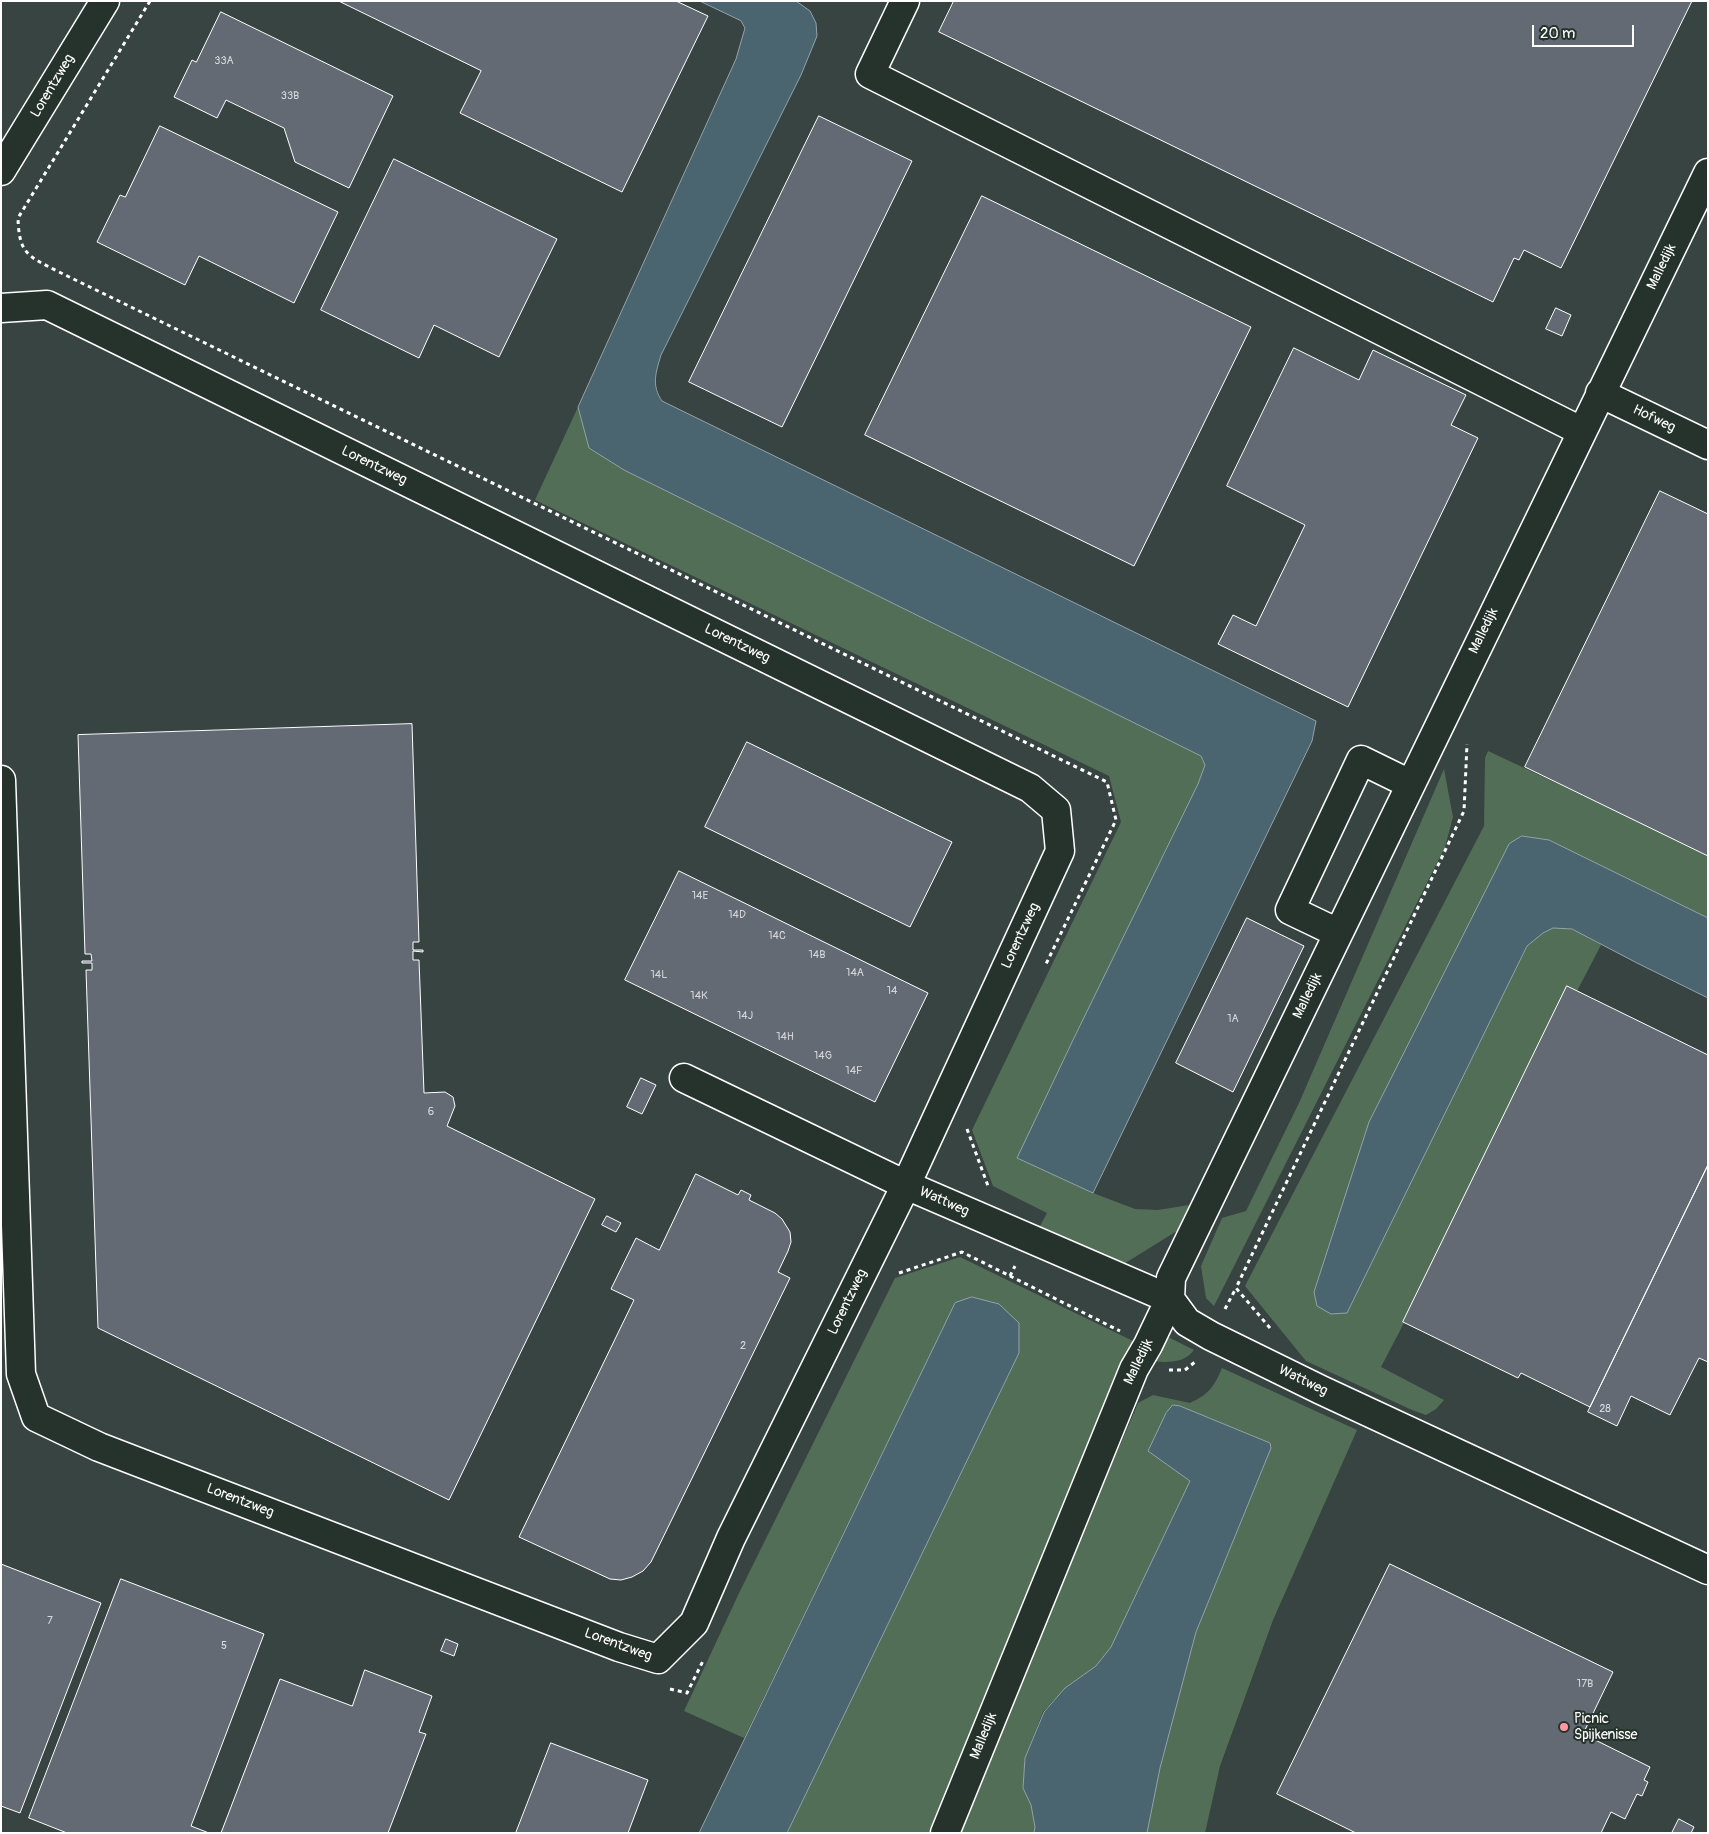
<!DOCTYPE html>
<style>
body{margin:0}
#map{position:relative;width:1709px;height:1834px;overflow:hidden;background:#26332d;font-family:Pangolin,sans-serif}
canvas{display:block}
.frame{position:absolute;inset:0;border:2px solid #fff;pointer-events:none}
.scale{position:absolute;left:1532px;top:25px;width:102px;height:22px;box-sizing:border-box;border:2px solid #fff;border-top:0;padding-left:6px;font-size:15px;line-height:18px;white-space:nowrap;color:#fff;-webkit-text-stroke:4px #26332d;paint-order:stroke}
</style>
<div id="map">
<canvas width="1709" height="1834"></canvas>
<div class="frame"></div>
<div class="scale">20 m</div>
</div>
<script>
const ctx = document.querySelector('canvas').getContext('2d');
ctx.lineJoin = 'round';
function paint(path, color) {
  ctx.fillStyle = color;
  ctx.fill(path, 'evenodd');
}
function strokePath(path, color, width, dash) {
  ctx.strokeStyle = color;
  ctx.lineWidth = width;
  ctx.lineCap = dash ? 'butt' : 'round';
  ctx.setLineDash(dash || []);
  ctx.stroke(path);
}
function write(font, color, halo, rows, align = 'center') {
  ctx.font = font + ' Pangolin,sans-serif';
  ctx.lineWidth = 4;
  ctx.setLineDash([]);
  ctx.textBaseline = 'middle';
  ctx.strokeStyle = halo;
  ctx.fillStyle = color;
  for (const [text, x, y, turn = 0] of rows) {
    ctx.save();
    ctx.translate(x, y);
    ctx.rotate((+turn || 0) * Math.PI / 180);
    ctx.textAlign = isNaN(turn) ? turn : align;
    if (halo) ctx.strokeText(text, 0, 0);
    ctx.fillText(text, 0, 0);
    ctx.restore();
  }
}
paint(new Path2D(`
 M1 1H1708V1833H1116L1224 1449 983 1334 740 1833H1Z`), '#384442');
paint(new Path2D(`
 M578 407 589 448 624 470 1201 756 1205 765 1198 784 1073 1040 1018 1158 1093 1193 1135 1209 1158 1210 1189 1205 1177 1231 1122 1265 1038 1230 1047 1213 993 1186 972 1130 1121 822 1109 776 535 500Z
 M1488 751 1708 854V918L1549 840 1522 836 1347 1313 1527 946C1535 940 1543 930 1553 928 1570 924 1587 937 1601 945L1381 1367 1444 1400 1436 1409 1426 1415 1412 1410 1306 1361 1245 1286 1484 826 1485 758Z
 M1444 769 1453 817 1445 847 1214 1306 1206 1298 1201 1266 1222 1218 1246 1211 1299 1103Z
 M960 1257 1135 1342 971 1730 932 1833H787L1019 1353 955 1303 744 1738 684 1711 740 1591 895 1278Z
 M1160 1333 1194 1350C1183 1365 1164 1362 1147 1361Z
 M1222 1368 1357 1430 1273 1620 1220 1766 1205 1833H1147L1160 1768 1196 1632 1271 1448 1270 1443 1180 1406 1173 1405 1185 1477 1190 1481 1111 1647 1096 1666 1065 1688 1043 1712 1025 1758 1023 1788 1031 1805 1035 1827 1034 1833H957L983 1764 1138 1403 1153 1395 1190 1403C1209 1394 1214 1387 1222 1368Z`), '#536e56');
const water = new Path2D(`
 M700 1H796L810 11 816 23 817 36 801 75 661 355C656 372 651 385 662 401L1316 721 1312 741 1093 1193 1017 1158 1073 1040 1198 784 1205 765 1201 756 624 470 589 448 578 407 736 59 745 28 741 21Z
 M1522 836 1549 840 1708 918V998L1637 963 1572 929 1553 928 1543 933 1527 946 1347 1313 1331 1314 1317 1306 1314 1292 1369 1122 1509 844Z
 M972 1297 999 1304 1019 1323V1353L787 1833H699L955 1303Z
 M1173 1405 1180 1406 1270 1443 1271 1448 1196 1632 1160 1768 1147 1833H1034L1035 1827 1031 1805 1023 1788 1025 1758 1044 1712 1065 1688 1096 1666 1111 1647 1190 1481 1148 1451 1166 1413Z`);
paint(water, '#4b6570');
strokePath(water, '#93a3a9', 1);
const building = new Path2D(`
 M339 1H676L708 16 622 192 460 113 481 71Z
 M954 1H1692L1561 268 1524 250 1519 260 1514 258 1493 302 939 32Z
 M221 12 393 96 349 188 295 162 284 128 226 100 217 118 174 97 192 60 196 62Z
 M819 116 912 161 782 427 689 382Z
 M160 126 338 212 294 303 199 256 185 285 97 242 120 195 125 197Z
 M394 159 557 239 499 357 434 325 419 358 321 310Z
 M982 196 1251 327 1134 566 865 435Z
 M1556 308 1571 315 1562 336 1546 329Z
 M1294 348 1359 380 1373 350 1466 395 1451 425 1478 438 1348 707 1218 644 1233 615 1256 626 1305 525 1227 486Z
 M1660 491 1708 514V856L1525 767Z
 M412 724 419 942H413V950H423V952L413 951V960H419L424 1093 445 1092 453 1097 455 1106 447 1126 595 1199 449 1500 98 1328 86 970H92V963H82V961H92L91 954H85L78 735Z
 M747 742 952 842 910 927 705 827Z
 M679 871 928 993 875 1102 625 980Z
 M1247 918 1304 946 1233 1092 1176 1063Z
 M1567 986 1708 1055V1165L1590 1407 1521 1373 1518 1378 1403 1322Z
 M641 1078 656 1085 642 1114 627 1107Z
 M1708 1165V1362L1699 1358 1670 1415 1631 1396 1617 1426 1588 1412Z
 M696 1174 738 1195 741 1190 751 1195 749 1200 775 1213 782 1219 790 1232 791 1242 788 1251 778 1272 790 1278 651 1562 643 1571 632 1577 621 1580 610 1579 519 1537 634 1300 611 1289 636 1238 659 1250Z
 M607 1216 621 1223 616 1232 602 1225Z
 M1 1564 101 1603 20 1813 1 1806Z
 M1390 1564 1613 1672 1583 1734 1650 1767 1644 1780 1648 1782 1642 1796 1637 1794 1625 1819 1611 1812 1601 1833H1356L1277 1794Z
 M121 1579 264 1634 191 1826 209 1833H67L29 1818Z
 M446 1639 458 1644 454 1656 441 1651Z
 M365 1670 432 1696 419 1732 426 1734 388 1833H221L280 1679 352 1706Z
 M551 1743 648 1780 628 1833H516Z
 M1679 1819 1694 1827 1691 1833H1672Z`);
paint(building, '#636a74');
strokePath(building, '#fff', 1);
const minor = new Path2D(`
 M905 1 870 74 1581 431
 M1 171 105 1
 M1 308 47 305 1030 788 1056 810 1060 851 906 1185 731 1538 694 1623 658 1659 619 1647 99 1447 36 1417 21 1374 1 780
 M1600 393 1708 445
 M1338 933 1290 910 1361 760 1410 784
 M684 1078 906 1185 1170 1299 1187 1322 1211 1336 1321 1390 1708 1570
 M945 1833 1134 1369 1148 1345 1170 1299 1171 1278 1708 173`);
strokePath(minor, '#fff', 31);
strokePath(new Path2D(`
 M150 1 18 218C19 254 28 256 57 271L1107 782 1116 820 1046 964
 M967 1129 988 1186
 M899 1273 962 1252 1120 1331
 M1010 1276 1015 1266
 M1225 1309 1236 1288
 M1270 1328 1236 1288 1464 811 1467 744
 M1169 1370H1185L1195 1362
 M670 1689 687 1693 703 1661`), '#fff', 3, [4, 4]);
strokePath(minor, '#26332d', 28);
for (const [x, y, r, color] of [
 [1564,1727,5,"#ff9aa2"]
]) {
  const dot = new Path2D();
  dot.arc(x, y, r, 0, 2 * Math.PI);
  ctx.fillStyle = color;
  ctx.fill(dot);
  strokePath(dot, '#26332d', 2);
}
write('11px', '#d8dadc', null, [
 ["33A",224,61],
 ["33B",290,96],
 ["14E",700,896],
 ["14D",737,915],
 ["14C",777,936],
 ["14B",817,955],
 ["14A",855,973],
 ["14L",659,975],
 ["14",892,991],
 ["14K",699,996],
 ["14J",745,1016],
 ["1A",1233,1019],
 ["14H",785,1037],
 ["14G",823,1056],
 ["14F",854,1071],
 ["6",431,1112],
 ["2",743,1346],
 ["28",1605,1409],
 ["7",50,1621],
 ["5",224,1646],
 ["17B",1585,1684]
]);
write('14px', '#fff', '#26332d', [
 ["Lorentzweg",53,86,-59],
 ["Malledijk",1662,267,-64],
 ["Hofweg",1654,419,26],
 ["Lorentzweg",374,466,26],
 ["Malledijk",1484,631,-64],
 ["Lorentzweg",737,644,26],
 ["Lorentzweg",1021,936,-65],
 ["Malledijk",1308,996,-64],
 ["Wattweg",944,1202,24],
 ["Lorentzweg",848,1302,-64],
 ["Malledijk",1139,1362,-64],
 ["Wattweg",1303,1381,26],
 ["Lorentzweg",240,1501,21],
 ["Lorentzweg",618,1645,20],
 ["Malledijk",984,1736,-68]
]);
write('14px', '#fff', '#26332d', [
 ["Picnic",1574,1719],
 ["Spijkenisse",1574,1735]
], 'left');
</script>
